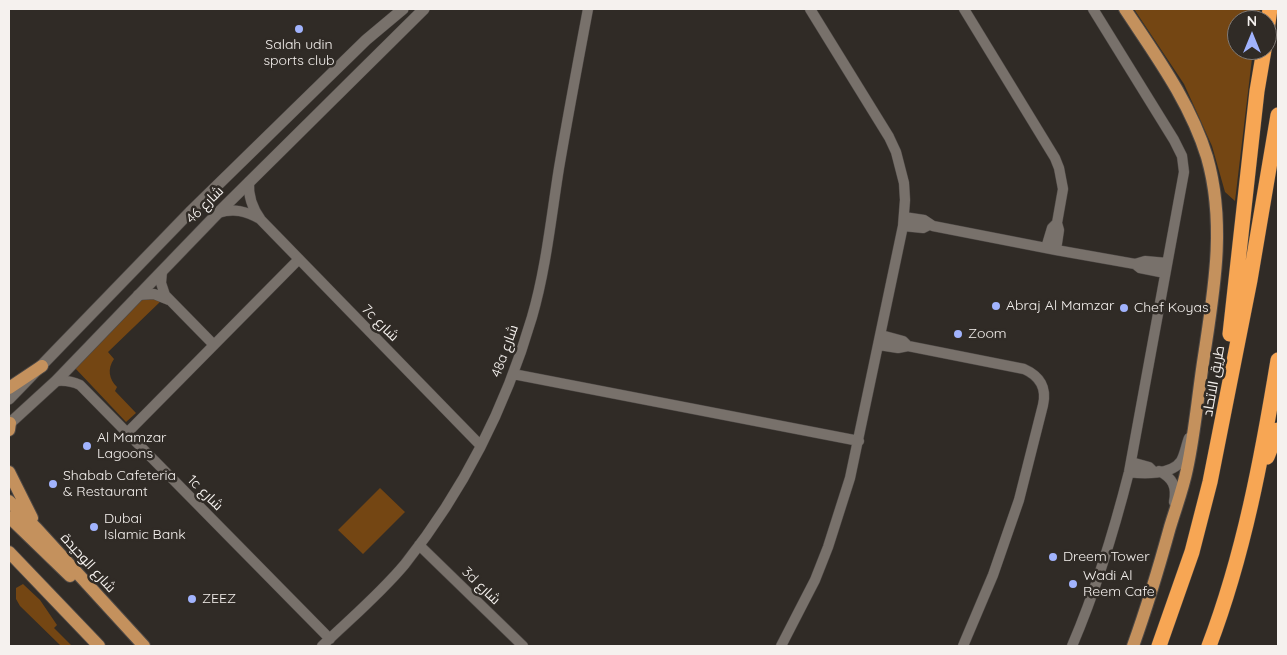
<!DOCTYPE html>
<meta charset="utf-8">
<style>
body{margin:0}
#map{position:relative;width:1287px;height:655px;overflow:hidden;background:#302b26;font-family:Quicksand,sans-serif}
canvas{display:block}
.frame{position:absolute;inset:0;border:10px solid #f5f1ee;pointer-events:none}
.north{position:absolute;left:1227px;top:10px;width:50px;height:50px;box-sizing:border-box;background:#302b26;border:1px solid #7f7a76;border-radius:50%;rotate:0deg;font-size:14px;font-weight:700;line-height:20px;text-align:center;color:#f5f1ee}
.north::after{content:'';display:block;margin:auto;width:18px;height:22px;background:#a1b3fd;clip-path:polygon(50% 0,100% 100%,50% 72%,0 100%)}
</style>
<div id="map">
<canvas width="1287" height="655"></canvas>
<div class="frame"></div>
<div class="north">N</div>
</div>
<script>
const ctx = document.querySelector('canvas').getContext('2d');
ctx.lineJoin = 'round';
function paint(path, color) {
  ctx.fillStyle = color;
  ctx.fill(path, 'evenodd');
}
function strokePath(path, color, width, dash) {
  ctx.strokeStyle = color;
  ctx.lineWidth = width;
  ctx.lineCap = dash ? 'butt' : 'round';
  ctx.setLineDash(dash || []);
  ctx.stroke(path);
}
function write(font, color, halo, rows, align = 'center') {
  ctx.font = font + ' Quicksand,Cairo,sans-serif';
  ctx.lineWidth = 5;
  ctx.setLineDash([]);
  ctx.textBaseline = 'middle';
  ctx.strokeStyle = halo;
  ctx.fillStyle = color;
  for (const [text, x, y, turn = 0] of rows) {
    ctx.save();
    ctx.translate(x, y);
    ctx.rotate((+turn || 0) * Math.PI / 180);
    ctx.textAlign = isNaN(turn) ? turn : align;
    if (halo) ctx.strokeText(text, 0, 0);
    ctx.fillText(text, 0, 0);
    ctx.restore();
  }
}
paint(new Path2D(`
 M1134 9H1260L1258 20H1237V50H1253L1235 201 1225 192 1212 146 1184 84Z
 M146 297 161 301 108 352 114 359C107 369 109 379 117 387L115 391 136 413 126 422 75 368 138 301Z
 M380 488 405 512 363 554 338 530Z
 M23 584 40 600 57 625 54 628 72 646H61L20 606 16 599V588Z`), '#744613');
const minor = new Path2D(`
 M964 9 1055 158 1059 168 1063 189 1057 223 1052 228 1046 248
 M249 182C248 197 252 208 261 220L481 446
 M218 213C234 208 246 211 260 219
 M904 217 924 220 933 226 1056 250 1135 264 1140 268 1165 273
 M903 226 923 228 929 225
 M1056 250 1059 230 1057 223
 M1135 264 1145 261 1167 263
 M162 271 161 283 165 295 214 345
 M138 295 154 294 169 300
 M881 335 903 341 908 346
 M879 345 898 348 908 346 1024 369C1040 376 1047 388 1043 405L1019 500 993 575 963 646
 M513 374 859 441
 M56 381C65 380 72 381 80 385L330 639
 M127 433 299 259
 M1131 462 1149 467 1154 472
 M1159 471C1173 478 1177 487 1174 502
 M1129 472C1143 474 1172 475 1181 461 1185 454 1186 445 1189 438
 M419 545 523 646
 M322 646C350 619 380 594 405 564 463 491 506 406 532 317 546 269 551 218 559 168 568 115 578 62 588 9
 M781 646 815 580 828 547 850 478 903 226 905 200 904 183 896 152 889 137 810 9
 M1072 646C1096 590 1114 531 1129 472L1184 172 1182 156 1174 140 1093 9`);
const tertiary = new Path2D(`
 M9 399 190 212 366 40 403 9
 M9 424 56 381 218 213 424 9`);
const primary = new Path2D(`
 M1125 9C1156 56 1190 102 1207 157 1226 223 1214 290 1204 356 1198 394 1195 432 1187 469 1183 489 1176 507 1170 527 1159 567 1147 607 1133 646
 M9 388 42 366
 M9 430 10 423
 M9 472 32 518
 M9 501 37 529 144 646
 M9 517 70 576
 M9 552 99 646`);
const motorway = new Path2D(`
 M1267 30 1270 9
 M1230 334 1257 91 1264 50
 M1267 457 1278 430
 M1159 646 1192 552 1210 482 1250 280 1278 115
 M1209 646C1244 554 1262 457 1278 360`);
strokePath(minor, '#4d4845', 11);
strokePath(tertiary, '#4d4845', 12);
strokePath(primary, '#4d4845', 14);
strokePath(motorway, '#4d4845', 16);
strokePath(minor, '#78716b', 10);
strokePath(tertiary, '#78716b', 11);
strokePath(primary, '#c4915d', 12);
strokePath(motorway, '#f7a654', 15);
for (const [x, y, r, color] of [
 [299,29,5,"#a1b3fd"],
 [996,306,5,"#a1b3fd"],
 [1124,308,5,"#a1b3fd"],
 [958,334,5,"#a1b3fd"],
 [87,446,5,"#a1b3fd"],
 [53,484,5,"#a1b3fd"],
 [94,527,5,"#a1b3fd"],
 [1053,557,5,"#a1b3fd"],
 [1073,584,5,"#a1b3fd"],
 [192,599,5,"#a1b3fd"]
]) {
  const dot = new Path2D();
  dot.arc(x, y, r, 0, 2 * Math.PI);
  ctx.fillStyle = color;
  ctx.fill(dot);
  strokePath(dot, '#302b26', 2);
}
write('14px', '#f5f1ee', '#302b26', [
 ["Salah udin",299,45,"center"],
 ["sports club",299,61,"center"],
 ["Abraj Al Mamzar",1006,306],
 ["Chef Koyas",1134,308],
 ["Zoom",968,334],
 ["Al Mamzar",97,438],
 ["Lagoons",97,454],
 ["Shabab Cafeteria",63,476],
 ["& Restaurant",63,492],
 ["Dubai",104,519],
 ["Islamic Bank",104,535],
 ["Dreem Tower",1063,557],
 ["Wadi Al",1083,576],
 ["Reem Cafe",1083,592],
 ["ZEEZ",202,599]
], 'left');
write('14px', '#f5f1ee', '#302b26', [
 ["شارع 46",205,205,-45],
 ["7c شارع",380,323,45],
 ["48a شارع",505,351,-70],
 ["طريق الاتحاد",1214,381,-80],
 ["1c شارع",205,493,45],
 ["شارع الوحيدة",88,563,48],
 ["3d شارع",481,586,44]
]);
</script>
